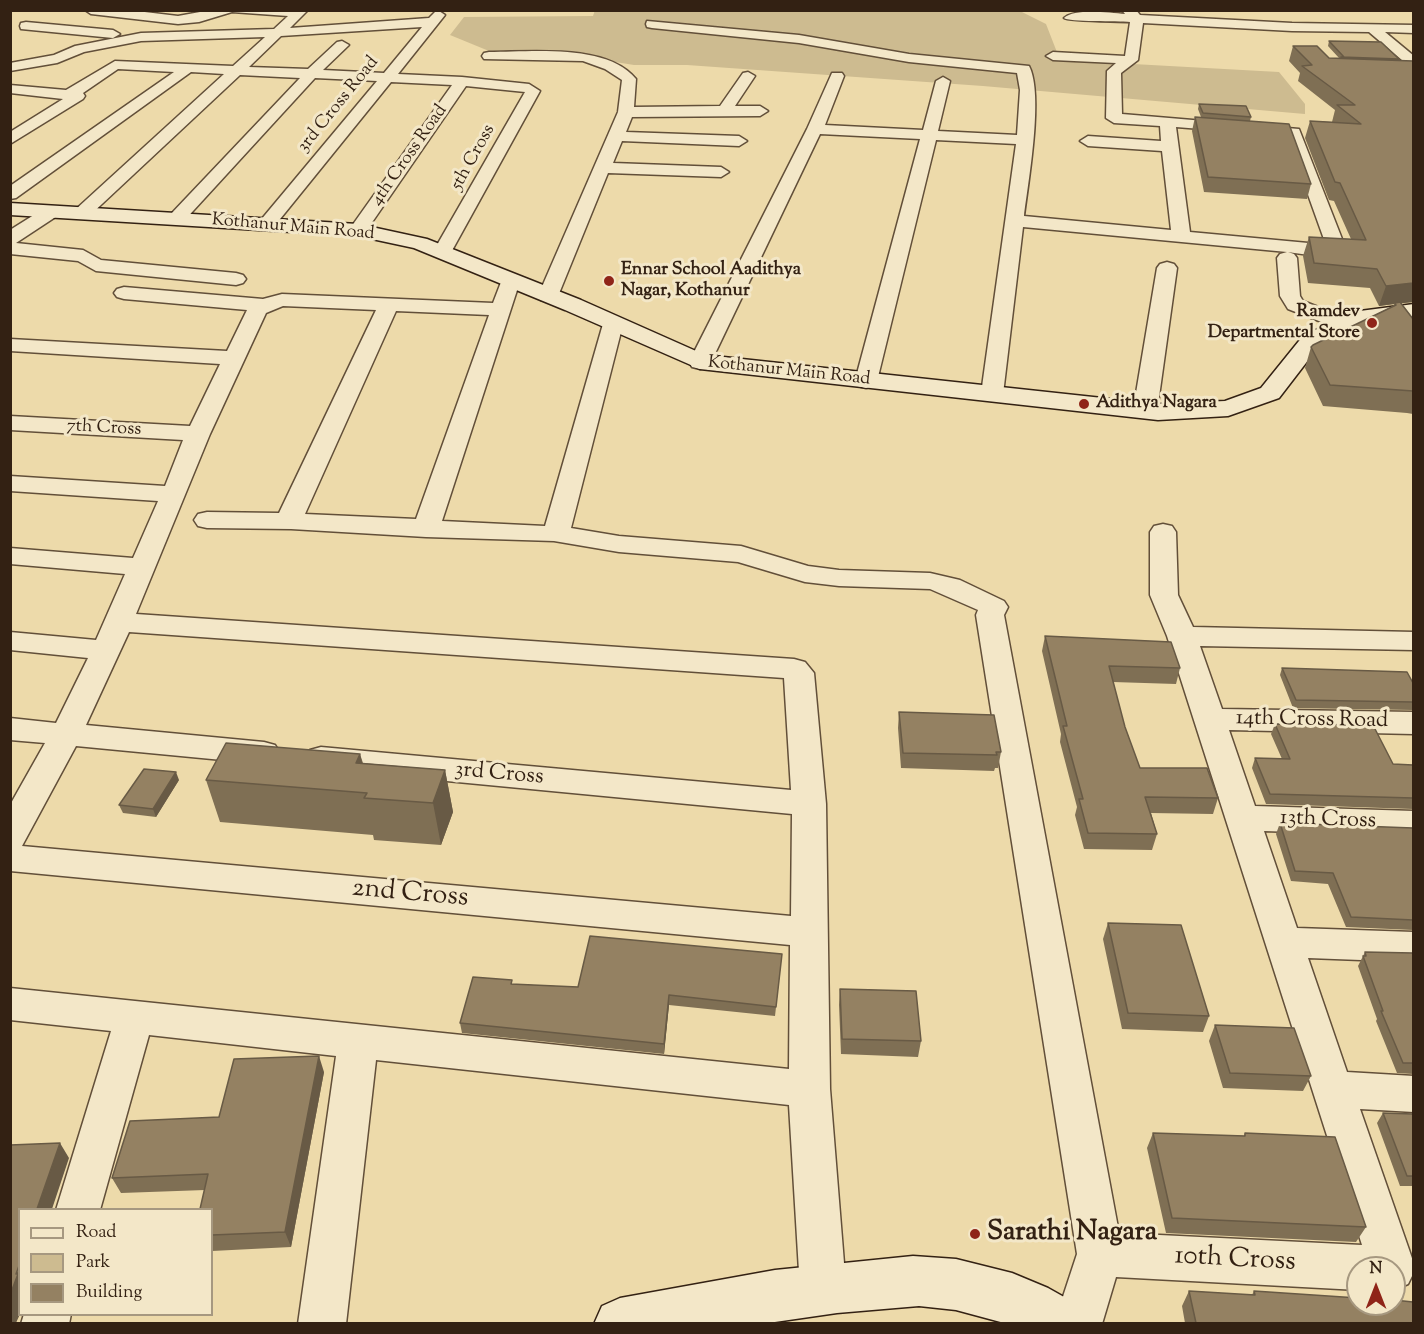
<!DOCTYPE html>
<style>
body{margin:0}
#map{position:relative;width:1424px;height:1334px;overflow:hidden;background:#eddaaa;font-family:"Sorts Mill Goudy",serif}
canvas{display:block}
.frame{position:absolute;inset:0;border:12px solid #332113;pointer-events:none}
.legend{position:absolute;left:18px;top:1208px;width:195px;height:108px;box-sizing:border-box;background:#f3e7c8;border:2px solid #a69880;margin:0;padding:8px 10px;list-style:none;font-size:18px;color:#332113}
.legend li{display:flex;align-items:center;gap:12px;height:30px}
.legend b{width:30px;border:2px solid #a69880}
.north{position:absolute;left:1346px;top:1256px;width:60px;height:60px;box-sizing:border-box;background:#f3e7c8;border:2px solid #a69880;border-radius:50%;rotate:0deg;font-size:16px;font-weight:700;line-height:24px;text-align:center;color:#332113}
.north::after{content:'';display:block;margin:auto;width:21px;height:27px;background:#8f2418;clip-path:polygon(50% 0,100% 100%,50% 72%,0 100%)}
</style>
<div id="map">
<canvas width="1424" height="1334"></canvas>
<div class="frame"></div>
<ul class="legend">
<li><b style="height:8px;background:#f3e7c8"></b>Road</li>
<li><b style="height:16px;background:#cdbb90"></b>Park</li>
<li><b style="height:16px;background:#948162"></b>Building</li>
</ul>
<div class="north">N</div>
</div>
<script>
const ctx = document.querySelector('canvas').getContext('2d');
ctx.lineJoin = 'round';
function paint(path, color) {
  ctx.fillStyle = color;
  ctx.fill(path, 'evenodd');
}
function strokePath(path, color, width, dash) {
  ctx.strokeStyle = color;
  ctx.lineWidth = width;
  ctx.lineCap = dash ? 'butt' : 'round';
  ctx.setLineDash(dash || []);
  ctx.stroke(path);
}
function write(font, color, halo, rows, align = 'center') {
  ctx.font = font + ' "Sorts Mill Goudy",serif';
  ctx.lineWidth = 6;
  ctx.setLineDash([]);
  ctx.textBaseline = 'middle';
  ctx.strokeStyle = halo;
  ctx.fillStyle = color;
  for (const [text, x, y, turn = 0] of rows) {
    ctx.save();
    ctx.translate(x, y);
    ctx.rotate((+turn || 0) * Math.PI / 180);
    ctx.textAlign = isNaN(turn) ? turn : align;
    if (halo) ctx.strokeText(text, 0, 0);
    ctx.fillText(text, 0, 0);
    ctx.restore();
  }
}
paint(new Path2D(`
 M595 10 1020 11 1046 24 1060 60 1279 72 1305 104V114L983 86 687 65H634L584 57 489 51 450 35 464 17 593 16Z`), '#cdbb90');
const street = new Path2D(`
 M85 10H128L178 16 211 10H308L290 28 429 18 435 12 439 11 445 15 398 74 462 77 529 84 540 91 449 256H435L433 252 525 92 466 86 364 234H352L349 230 452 85 391 82 272 229H260L257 225 260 221 377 81 315 78 182 223H170L167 219 170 215 300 78 240 75 87 218H75L72 214 75 210 224 74 191 72 16 198 10 199V186L174 72 118 69 83 93 85 96 83 99 10 144V132L63 99 10 93V85L66 90 115 61 233 66 265 37 141 41 84 52 57 63 10 71V63L54 55 75 46 141 33 274 29 288 16 232 12 199 22 178 24 91 14ZM422 27 384 73 323 70 349 45 342 41 337 42 308 69 249 67 281 36Z
 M1122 10H1136L1140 15 1292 23 1414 25V33L1385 32 1414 56V67L1409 66 1369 32 1292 31 1143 23 1138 60 1121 73 1122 114 1299 129 1344 244C1332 261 1305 254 1288 252L1294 254 1297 258 1300 296 1303 301 1351 320 1354 324 1351 328 1344 330 1337 328 1288 309 1280 296 1277 258 1280 254 1287 252 1023 227 1003 394 1000 399 992 401 984 399 981 394 1016 144 936 140 877 381 874 386 866 388 858 386 855 381 920 139 820 134 711 362 708 367 700 369 692 367 689 362 807 129 832 73H842L844 76 825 125 923 130 936 81 943 77 950 81 938 131 1017 135 1020 90 1017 73 909 62 799 43 652 28 647 27 646 24 647 21 799 35 909 54 1029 66C1044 94 1028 183 1024 216L1171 230 1162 151 1088 146 1080 141 1088 136 1161 141 1160 126 1114 123 1106 118 1107 71 1116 63 1053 60 1046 56 1053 52 1125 56 1130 22C1119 21 1068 22 1064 18 1075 8 1109 13 1125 14ZM1176 127 1287 136 1325 242 1319 244 1190 232Z
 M26 22 113 30 120 34 113 38 21 29 20 26 21 23Z
 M489 52C531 52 607 43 636 79L634 107 720 106 743 73 748 72 755 76 735 106H760L768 111 760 116 632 117 626 132 739 136 747 141 739 146 622 141 613 163 721 167 729 172 721 177 608 173 558 296 555 300H541L538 296 618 112 622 80 605 69 583 61 484 59 482 56 484 53Z
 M51 207 57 208 60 212 57 216 16 243 83 250 101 260 236 273 243 275 246 279 243 283 236 285 96 271 78 261 10 254V230L45 208Z
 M1167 262 1174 264 1177 268 1157 411 1153 416 1145 418 1137 416 1133 411 1157 268 1160 264Z
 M510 275 517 277 520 281 442 521 545 526 603 324 606 320 613 318 620 320 623 324 571 528 619 536 741 546 808 566 839 570 930 573 960 580 1004 601 1008 607 1004 615 1119 1233 1362 1245 1167 636 1150 595V532L1154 526 1163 524 1172 526 1176 532 1178 595 1193 627 1414 632V650L1200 646 1222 709 1414 712V734L1229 730 1255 806 1414 811V836L1264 831 1297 928 1414 932V962L1308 958 1347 1072 1414 1076V1112L1360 1109 1414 1264V1272L1408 1284 1394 1290V1268H1358V1290L1116 1277 1102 1324H1054L1077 1254 976 615 978 610 930 589 839 586 805 582 738 562 619 552 554 541 426 537 291 529 207 528 198 526 194 520 198 514 207 512 279 513 376 310 283 306 266 313 210 434 136 614 794 659 805 662 814 673 826 804 830 1089 846 1288 839 1304 823 1311 807 1304 800 1288 789 1105 376 1060 346 1324H298L336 1056 149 1035 100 1210H56L111 1031 10 1020V988L789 1069 790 945 10 871V805L45 743 10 740V718L56 723 88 658 10 650V632L96 640 125 574 10 564V548L133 558 158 501 10 491V476L165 486 183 440 10 430V416L190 426 220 364 10 351V339L227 351 247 310 124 299 117 297 114 293 117 289 124 287 263 299 282 294 493 303 503 277ZM396 311 489 315 416 519 305 514ZM129 632 784 678 791 790 321 747 310 750 305 758 310 766 321 769 792 814 791 916 22 846 76 746 264 764 275 761 280 753 275 745 264 742 86 725Z
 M24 1314H71L69 1324H21Z`);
const secondary = new Path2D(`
 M10 203 358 224 427 239 581 300 705 355 1158 404 1225 401 1261 388 1303 336 1352 312 1414 304V318L1365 323 1319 346 1279 398 1228 416 1158 420 700 369 565 310 414 248 358 236 10 215Z
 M913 1256 956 1259 1012 1273 1048 1288 1080 1306 1088 1324H1008L956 1310 919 1306 837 1313 761 1324H594L602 1306 620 1298 775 1270Z`);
strokePath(street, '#624f39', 3);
strokePath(secondary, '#332113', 3);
paint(street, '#f3e7c8');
paint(secondary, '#f3e7c8');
paint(new Path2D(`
 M1329 41 1399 59 1398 61H1413V302L1401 303 1413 319V414L1407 413 1323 406 1305 368 1311 347 1393 306 1394 304 1379 306 1370 288 1308 283 1303 256 1309 237 1351 239 1334 201 1329 200 1305 138 1310 121 1333 122H1332L1335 110 1298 81 1300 73 1289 61 1293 46 1329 58H1339L1328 46Z
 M1199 104 1251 117 1250 121 1311 184 1307 199 1204 192 1192 131 1195 117H1201L1198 109Z
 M1045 636 1180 668 1176 684 1113 682 1125 727 1140 768 1218 798 1213 814 1151 813 1157 834 1152 850 1084 849 1075 815 1077 807 1060 742 1061 734 1042 651Z
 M1282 668 1413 683V710L1293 708 1280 675Z
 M899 712 1001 752 998 768H995L994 771 901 768 898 728Z
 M1275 724 1393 764 1413 765V809L1266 804 1252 768 1255 758 1282 759 1271 734Z
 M360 754 363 763 445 770 453 812 441 845 374 840 373 835 220 822 206 780Z
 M179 780 156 817 123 813 119 805Z
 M1280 823 1413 828V930L1346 927 1328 884 1291 881 1276 834Z
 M1108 923 1209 1016 1203 1032 1122 1029 1103 939Z
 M1365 952 1413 953V1074L1397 1073 1376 1021 1377 1019 1358 966Z
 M782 954 775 1016 669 1005 664 1054 462 1033 460 1023 512 984 578 987Z
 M840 989 921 1041 918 1057 841 1054 839 1005Z
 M1215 1025 1311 1076 1303 1091 1223 1088 1209 1041Z
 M324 1072 291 1247 212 1251V1209L205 1190 121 1193 112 1178 219 1117Z
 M1383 1113 1413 1114V1186H1400L1377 1123Z
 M1153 1133 1244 1136 1245 1133 1366 1227 1356 1242 1166 1233 1147 1148Z
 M1189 1291 1252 1295 1254 1291 1413 1323H1185L1182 1306Z`), '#7f6f54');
paint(new Path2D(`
 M1413 283V302L1395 304V303L1394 304 1379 306 1386 286Z
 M360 754 370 796 367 793 356 763Z
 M445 770 453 812 441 845 433 803Z
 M176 772 179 780 156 817 153 809Z
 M669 995V1005L664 1054V1044Z
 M319 1056 324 1072 291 1247 285 1232Z
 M60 1143 69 1158 52 1209H37Z
 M20 1263V1314L16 1323H10V1295Z`), '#685a45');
const building = new Path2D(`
 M1329 41 1381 42 1399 59 1341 57H1344Z
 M1293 46H1317L1329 58 1413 61V283L1386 286 1377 269 1314 263 1309 237 1366 240 1340 183 1335 182 1310 121 1361 124 1337 105H1355L1302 66 1312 65Z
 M1199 104 1246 106 1251 117 1203 113Z
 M1195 117 1289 124 1311 184 1208 177Z
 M1400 302 1413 319V391L1330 385 1311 347 1313 345 1396 305 1395 303Z
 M1045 636 1171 642 1180 668 1109 666 1125 727 1140 768H1207L1218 798 1145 797 1157 834 1088 833 1079 799H1083L1063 726H1067Z
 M1282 668 1407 672 1413 683V702L1296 700Z
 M899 712 994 715 1001 752H996L997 755 903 753Z
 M1275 724 1373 725 1393 764 1413 765V798L1270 794 1255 758 1290 759Z
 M226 743 360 754 356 763 445 770 433 803 364 798 367 793 206 780Z
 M144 769 176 772 153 809 119 805Z
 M1280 823 1413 828V920L1351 917 1333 873 1295 871Z
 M1108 923 1181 925 1209 1016 1128 1013Z
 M590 936 782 954 776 1007 669 995 664 1044 460 1023 473 977 512 980 511 984 578 987Z
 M1365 952 1413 953V1063H1403L1381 1011H1383L1363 956H1366Z
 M840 989 916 991 921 1041 842 1039Z
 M1215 1025 1294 1028 1311 1076 1230 1073Z
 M319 1056 285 1232 212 1235V1209H200L208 1174 112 1178 130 1121 219 1117 234 1059Z
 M1383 1113 1413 1114V1176H1407Z
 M1153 1133 1245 1136V1133L1335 1137 1366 1227 1172 1218Z
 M60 1143 37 1209H20V1263L16 1274H18L10 1295V1145Z
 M1189 1291 1255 1295 1254 1291 1358 1298V1304H1394V1300L1413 1302V1323H1196Z`);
paint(building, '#948162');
strokePath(building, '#685a45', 1.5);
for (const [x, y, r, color] of [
 [609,281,6,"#8f2418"],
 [1372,323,6,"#8f2418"],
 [1084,404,6,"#8f2418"],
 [975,1234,6,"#8f2418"]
]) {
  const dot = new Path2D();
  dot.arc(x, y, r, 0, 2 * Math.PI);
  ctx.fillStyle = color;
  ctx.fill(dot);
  strokePath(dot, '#f3e7c8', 2);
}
write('18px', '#332113', '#f3e7c8', [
 ["3rd Cross Road",339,105,-51],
 ["4th Cross Road",410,156,-55],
 ["5th Cross",474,158,-61],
 ["Kothanur Main Road",293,228,5],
 ["Kothanur Main Road",789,372,6],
 ["7th Cross",104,429,3]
]);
write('bold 18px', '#332113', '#f3e7c8', [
 ["Ennar School Aadithya",621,271],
 ["Nagar, Kothanur",621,292],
 ["Ramdev",1360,313,"right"],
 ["Departmental Store",1360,334,"right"],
 ["Adithya Nagara",1096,404]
], 'left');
write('22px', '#332113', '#f3e7c8', [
 ["14th Cross Road",1312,721,1],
 ["3rd Cross",499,775,5],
 ["13th Cross",1328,821,2]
]);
write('27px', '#332113', '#f3e7c8', [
 ["2nd Cross",410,895,5],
 ["10th Cross",1235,1261,3]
]);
write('bold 27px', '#332113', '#f3e7c8', [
 ["Sarathi Nagara",987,1234]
], 'left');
</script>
